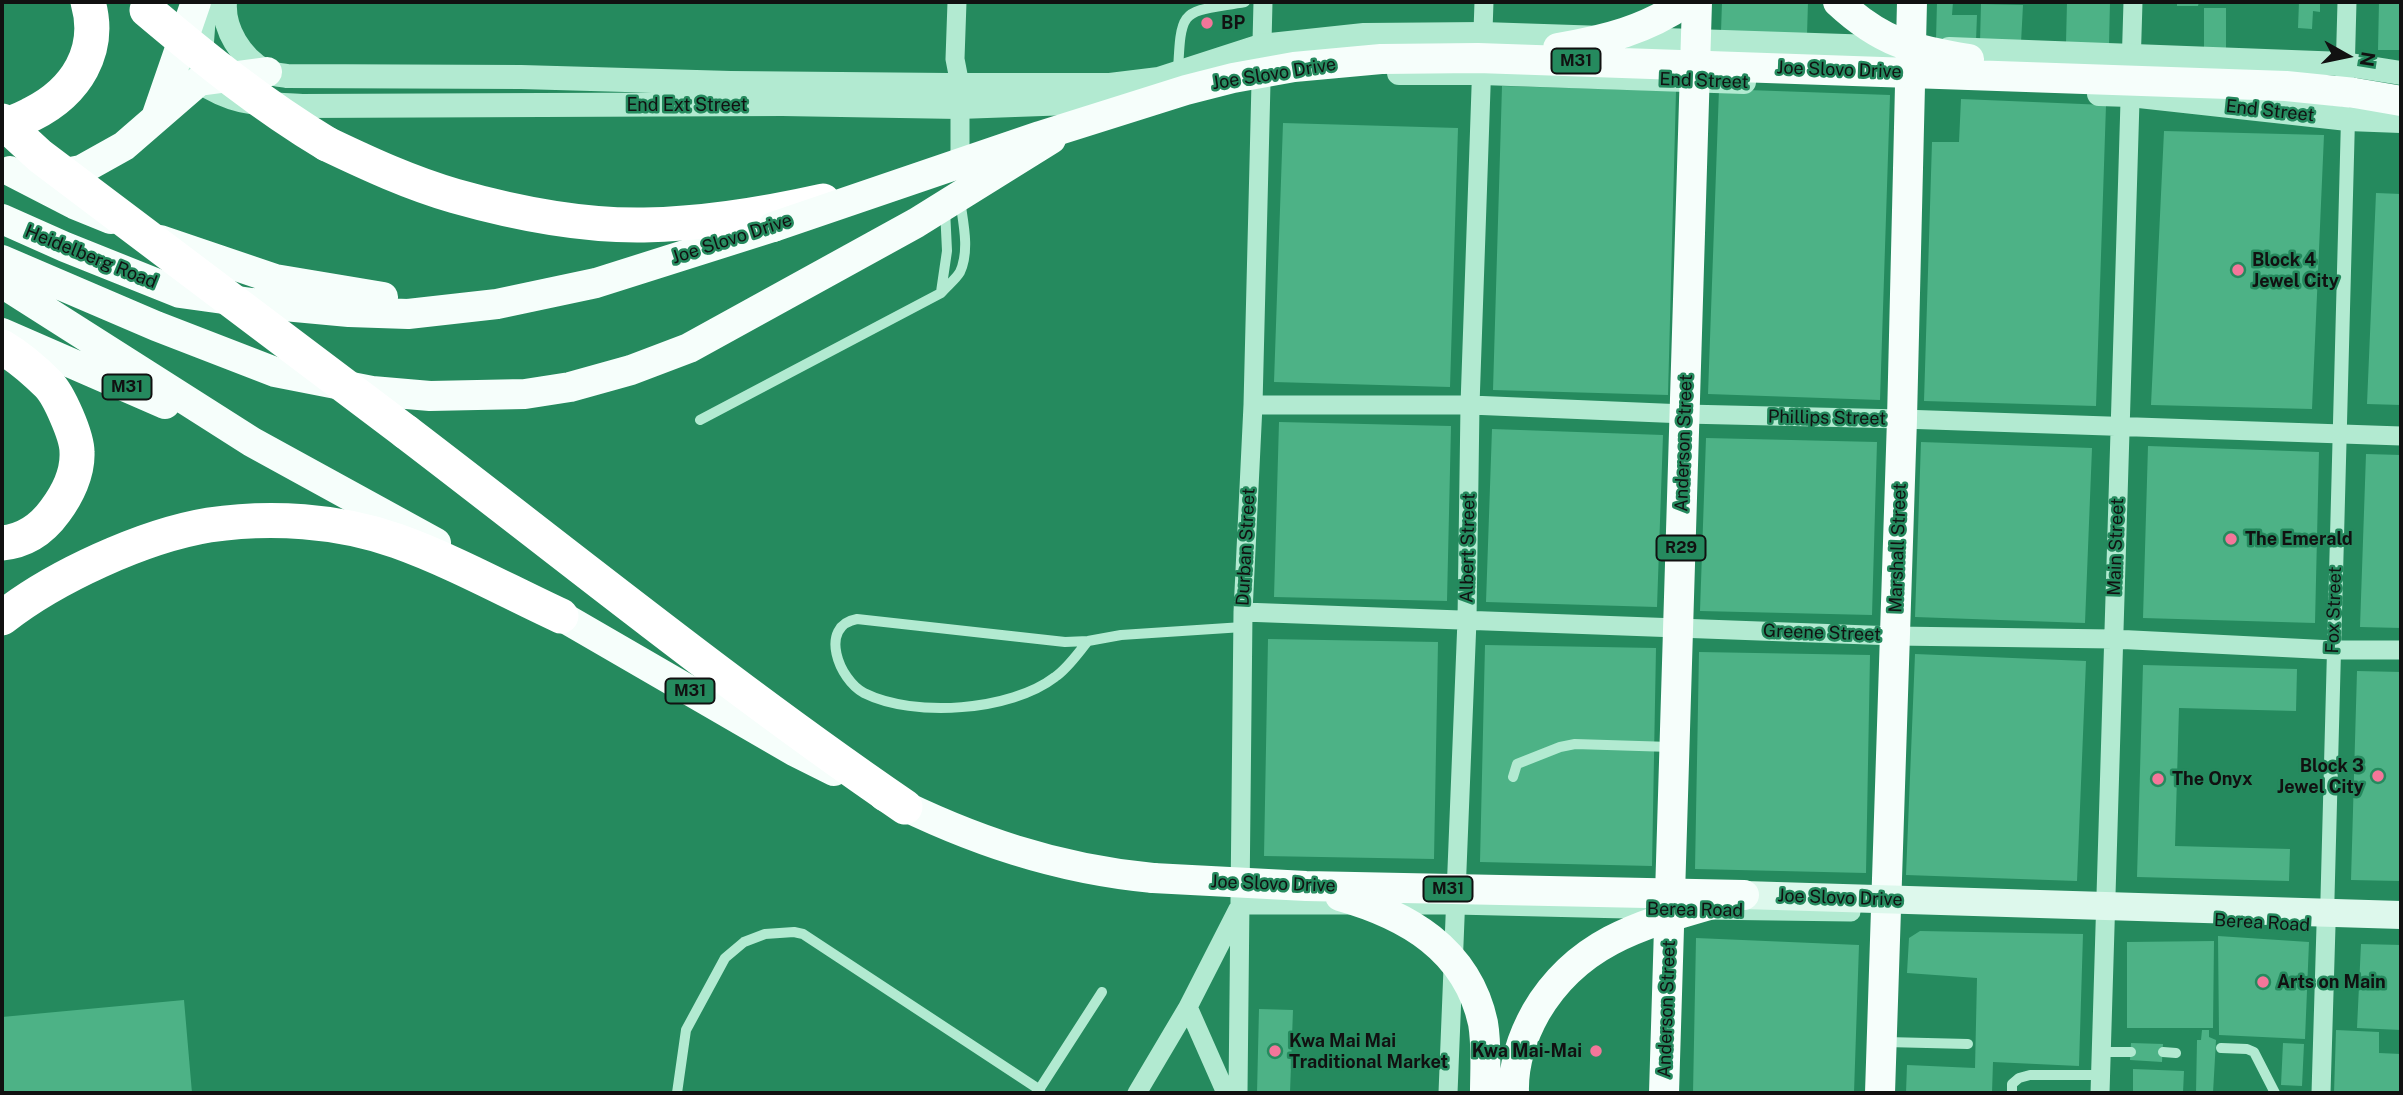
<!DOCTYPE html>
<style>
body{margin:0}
#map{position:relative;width:2403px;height:1095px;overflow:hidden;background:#258a5e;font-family:"Public Sans",sans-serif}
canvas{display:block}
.frame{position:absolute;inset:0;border:4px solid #111;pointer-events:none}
.north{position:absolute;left:2312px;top:21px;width:70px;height:70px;-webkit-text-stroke:5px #258a5e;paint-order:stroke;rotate:99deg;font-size:19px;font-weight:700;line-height:28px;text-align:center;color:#111}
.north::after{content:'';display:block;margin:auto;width:24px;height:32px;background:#111;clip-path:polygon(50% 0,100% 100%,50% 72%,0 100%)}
</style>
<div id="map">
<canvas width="2403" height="1095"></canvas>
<div class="frame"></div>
<div class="north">N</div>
</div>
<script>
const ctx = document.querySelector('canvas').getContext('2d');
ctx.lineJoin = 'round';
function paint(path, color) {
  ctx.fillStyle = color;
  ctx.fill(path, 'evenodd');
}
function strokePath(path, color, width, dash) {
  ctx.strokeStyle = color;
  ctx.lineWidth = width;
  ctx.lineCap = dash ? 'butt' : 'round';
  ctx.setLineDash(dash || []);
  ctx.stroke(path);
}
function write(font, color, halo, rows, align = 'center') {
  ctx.font = font + ' "Public Sans",sans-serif';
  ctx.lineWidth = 5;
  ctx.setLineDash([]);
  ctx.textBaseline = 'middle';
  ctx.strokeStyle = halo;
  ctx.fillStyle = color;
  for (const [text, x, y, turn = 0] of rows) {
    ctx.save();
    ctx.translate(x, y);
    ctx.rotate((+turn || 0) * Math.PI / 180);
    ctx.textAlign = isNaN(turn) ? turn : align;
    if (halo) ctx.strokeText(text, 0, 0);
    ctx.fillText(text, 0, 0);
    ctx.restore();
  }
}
paint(new Path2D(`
 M1722 2H1808L1807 35 1721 32Z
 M1937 2H1953L1952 15H1977L1976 41 1936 40Z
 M2067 2H2110L2109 45 2066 43Z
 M2177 2H2199L2198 6H2177Z
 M2299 2H2320V12L2313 11 2312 29 2298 28Z
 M2379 2H2401V50H2378Z
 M1981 4 2023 5 2021 43 1980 42Z
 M2204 8H2226V52L2204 51Z
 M1502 86 1676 91 1668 395 1493 390Z
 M1719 89 1890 95 1880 400 1708 394Z
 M1961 99 2106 105 2096 406 1924 401 1932 142H1959Z
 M1283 123 1458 128 1450 387 1274 382Z
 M2164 131 2324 135 2312 409 2151 405Z
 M2376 193 2401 194V405L2367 404Z
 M1279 422 1451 426 1447 601 1274 597Z
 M1492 429 1663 435 1657 607 1486 602Z
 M1706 438 1877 442 1872 615 1700 611Z
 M1921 442 2092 448 2085 623 1915 617Z
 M2148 446 2319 452 2315 623 2143 618Z
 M2366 454 2401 455V628L2360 627Z
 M1268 639 1438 642 1434 859 1264 856Z
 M1485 645 1656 648 1652 866 1480 862Z
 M1699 652 1870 655 1866 873 1695 869Z
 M1915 654 2086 661 2077 881 1906 875Z
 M2143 665 2297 669 2296 711 2179 708 2175 846 2290 849 2289 881 2137 877Z
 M2357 671 2401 672V881L2351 880Z
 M1920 931 2083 934 2079 1066 1993 1062 1992 1093H1906L1907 1065 1975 1068 1977 978 1907 973 1909 938Z
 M2218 936 2309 942 2305 1039 2219 1035Z
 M1696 938 1859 945 1854 1093H1693Z
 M2214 941 2213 1028H2127V942Z
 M2361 944 2401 945V1030L2357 1028Z
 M184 1000 192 1093H2V1017Z
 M1259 1009 1293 1010 1290 1093H1257Z
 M2202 1030H2209V1037L2216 1040 2213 1093H2196L2197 1040H2201Z
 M2336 1030 2379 1032V1053L2401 1054V1093H2334Z
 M2131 1043 2163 1044 2162 1062 2130 1060Z
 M2283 1043 2304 1044 2302 1086 2281 1085Z
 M2133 1069 2184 1071 2183 1093H2133Z`), '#4db286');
strokePath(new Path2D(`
 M1178 72C1181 5 1182 13 1245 2
 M941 292 947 251 945 209
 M700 420 941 293C947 286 956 279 960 272 970 250 963 222 960 200
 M1088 641C1078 653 1068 668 1055 677 1011 711 914 718 864 693 839 680 818 626 857 619L1065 642 1088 641 1121 635 1243 627
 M1513 777 1517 764 1560 747 1575 744 1671 747
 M1886 1042 1968 1044
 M2221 1048 2247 1049 2254 1052 2275 1093
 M2101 1052H2131
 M2163 1052 2176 1053
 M677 1093 686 1030 725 958 744 942 765 934 794 932 803 934 1040 1090
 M1037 1093 1102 992
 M2012 1093V1084L2019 1078 2030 1075H2101`), '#b2ead1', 10);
strokePath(new Path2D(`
 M2327 916 2348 119`), '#b2ead1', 14);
strokePath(new Path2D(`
 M957 2 955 59 960 85V172
 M2345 76 2347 2
 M1253 405H1470L1685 414 1902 419 2401 436
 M1243 612 1895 636 2113 639 2333 650H2401
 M1240 905H1455L1669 910
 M1700 910 1851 912
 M1188 1007 1226 1093
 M1137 1093 1188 1007 1238 909
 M1238 1093 1243 612 1253 405 1263 2
 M1448 1093 1467 620 1470 405 1484 2
 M2100 1093 2133 2
 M2321 1093 2326 926`), '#b2ead1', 19);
strokePath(new Path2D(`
 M205 2 199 81C236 106 260 103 302 106L782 104 959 107 1126 101
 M225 2C223 29 241 58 265 71 271 74 280 75 287 76L521 77 731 83 948 85H1110L1159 79 1261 46 1364 35 1483 34 1905 48
 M1949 49 2344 64 2401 73
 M1399 73H1482L1744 82
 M2099 94 2130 95 2348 119 2401 121`), '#b2ead1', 24);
strokePath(new Path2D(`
 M157 115 196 2
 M10 171 74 204 111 219
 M46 177 81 170 124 146 199 81 267 72
 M2 219 65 247 180 293 252 303 349 312 408 314 497 304 596 283 773 227
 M160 240 275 279 383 297
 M2 260 156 326 275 372 372 391 430 396 525 394 570 387 631 370 689 348 916 223 1051 139
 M2 283 252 442 436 543
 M2 333 165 404
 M542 605 794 751 834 771
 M884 796C971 840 1057 869 1153 878
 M1664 1093 1697 2
 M1880 1093 1902 419 1912 2`), '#f6fefb', 30);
strokePath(new Path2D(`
 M2 125C13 124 22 119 32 114 76 92 102 51 88 2
 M327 144C369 164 410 183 455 196 515 213 582 226 644 225 703 224 765 214 823 201
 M2 347C17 356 35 371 48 384 59 395 77 436 77 452 78 473 67 495 55 511 42 529 24 541 2 543
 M406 432C571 558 734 690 905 807
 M2 618C54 577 143 536 209 525 270 516 338 520 397 541 453 561 507 591 561 616`), '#fff', 35);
strokePath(new Path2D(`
 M1744 895 2401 915`), '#ddf8ec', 28);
strokePath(new Path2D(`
 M1838 2C1881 42 1912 50 1969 59
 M1558 48C1605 40 1646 30 1686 2
 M773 227 1040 136 1186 90 1233 78 1294 67 1381 59 1478 58 2286 86 2355 93 2401 101
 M1153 878 1306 886 1744 895
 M1340 896C1407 915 1467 949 1483 1023 1487 1046 1485 1070 1485 1093
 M1514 1093C1513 1064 1522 1037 1536 1012 1577 942 1640 925 1713 904`), '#f6fefb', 30);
strokePath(new Path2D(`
 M147 10C205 59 262 105 327 144
 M2 121 40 156 406 432`), '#fff', 35);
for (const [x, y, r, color] of [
 [1207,23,7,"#f4769a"],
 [2238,270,7,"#f4769a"],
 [2231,539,7,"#f4769a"],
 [2378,776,7,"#f4769a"],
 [2158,779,7,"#f4769a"],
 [2263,982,7,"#f4769a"],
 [1275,1051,7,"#f4769a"],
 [1596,1051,7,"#f4769a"]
]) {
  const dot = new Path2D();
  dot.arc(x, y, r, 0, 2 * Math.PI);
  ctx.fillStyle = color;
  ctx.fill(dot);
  strokePath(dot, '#258a5e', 2.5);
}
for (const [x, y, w] of [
 [1576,61,49],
 [127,387,49],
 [1681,548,49],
 [690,691,49],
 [1448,889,49]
]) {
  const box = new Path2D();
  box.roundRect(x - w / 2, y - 12.5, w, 25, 5);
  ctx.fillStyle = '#258a5e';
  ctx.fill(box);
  strokePath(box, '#111', 2);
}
write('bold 16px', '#111', null, [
 ["M31",1576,61],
 ["M31",127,387],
 ["R29",1681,548],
 ["M31",690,691],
 ["M31",1448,889]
]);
write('bold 18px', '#111', '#258a5e', [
 ["BP",1221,23],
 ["Block 4",2252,260],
 ["Jewel City",2252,281],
 ["The Emerald",2245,539],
 ["Block 3",2364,766,"right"],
 ["Jewel City",2364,787,"right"],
 ["The Onyx",2172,779],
 ["Arts on Main",2277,982],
 ["Kwa Mai Mai",1289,1041],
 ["Traditional Market",1289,1062],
 ["Kwa Mai-Mai",1582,1051,"right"]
], 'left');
write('18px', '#111', '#258a5e', [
 ["Joe Slovo Drive",1839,70,2],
 ["Joe Slovo Drive",1274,74,-9],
 ["End Street",1704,81,2],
 ["End Ext Street",687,105],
 ["End Street",2270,111,6],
 ["Joe Slovo Drive",732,239,-18],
 ["Heidelberg Road",91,257,22],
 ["Phillips Street",1827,418,1],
 ["Anderson Street",1684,443,-88],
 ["Durban Street",1246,547,-87],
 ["Main Street",2116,547,-88],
 ["Albert Street",1468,548,-89],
 ["Marshall Street",1898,548,-88],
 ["Fox Street",2334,610,-88],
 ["Greene Street",1822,633,2],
 ["Joe Slovo Drive",1273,884,2],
 ["Joe Slovo Drive",1840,898,2],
 ["Berea Road",1695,910,1],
 ["Berea Road",2262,923,3],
 ["Anderson Street",1667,1009,-88]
]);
</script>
